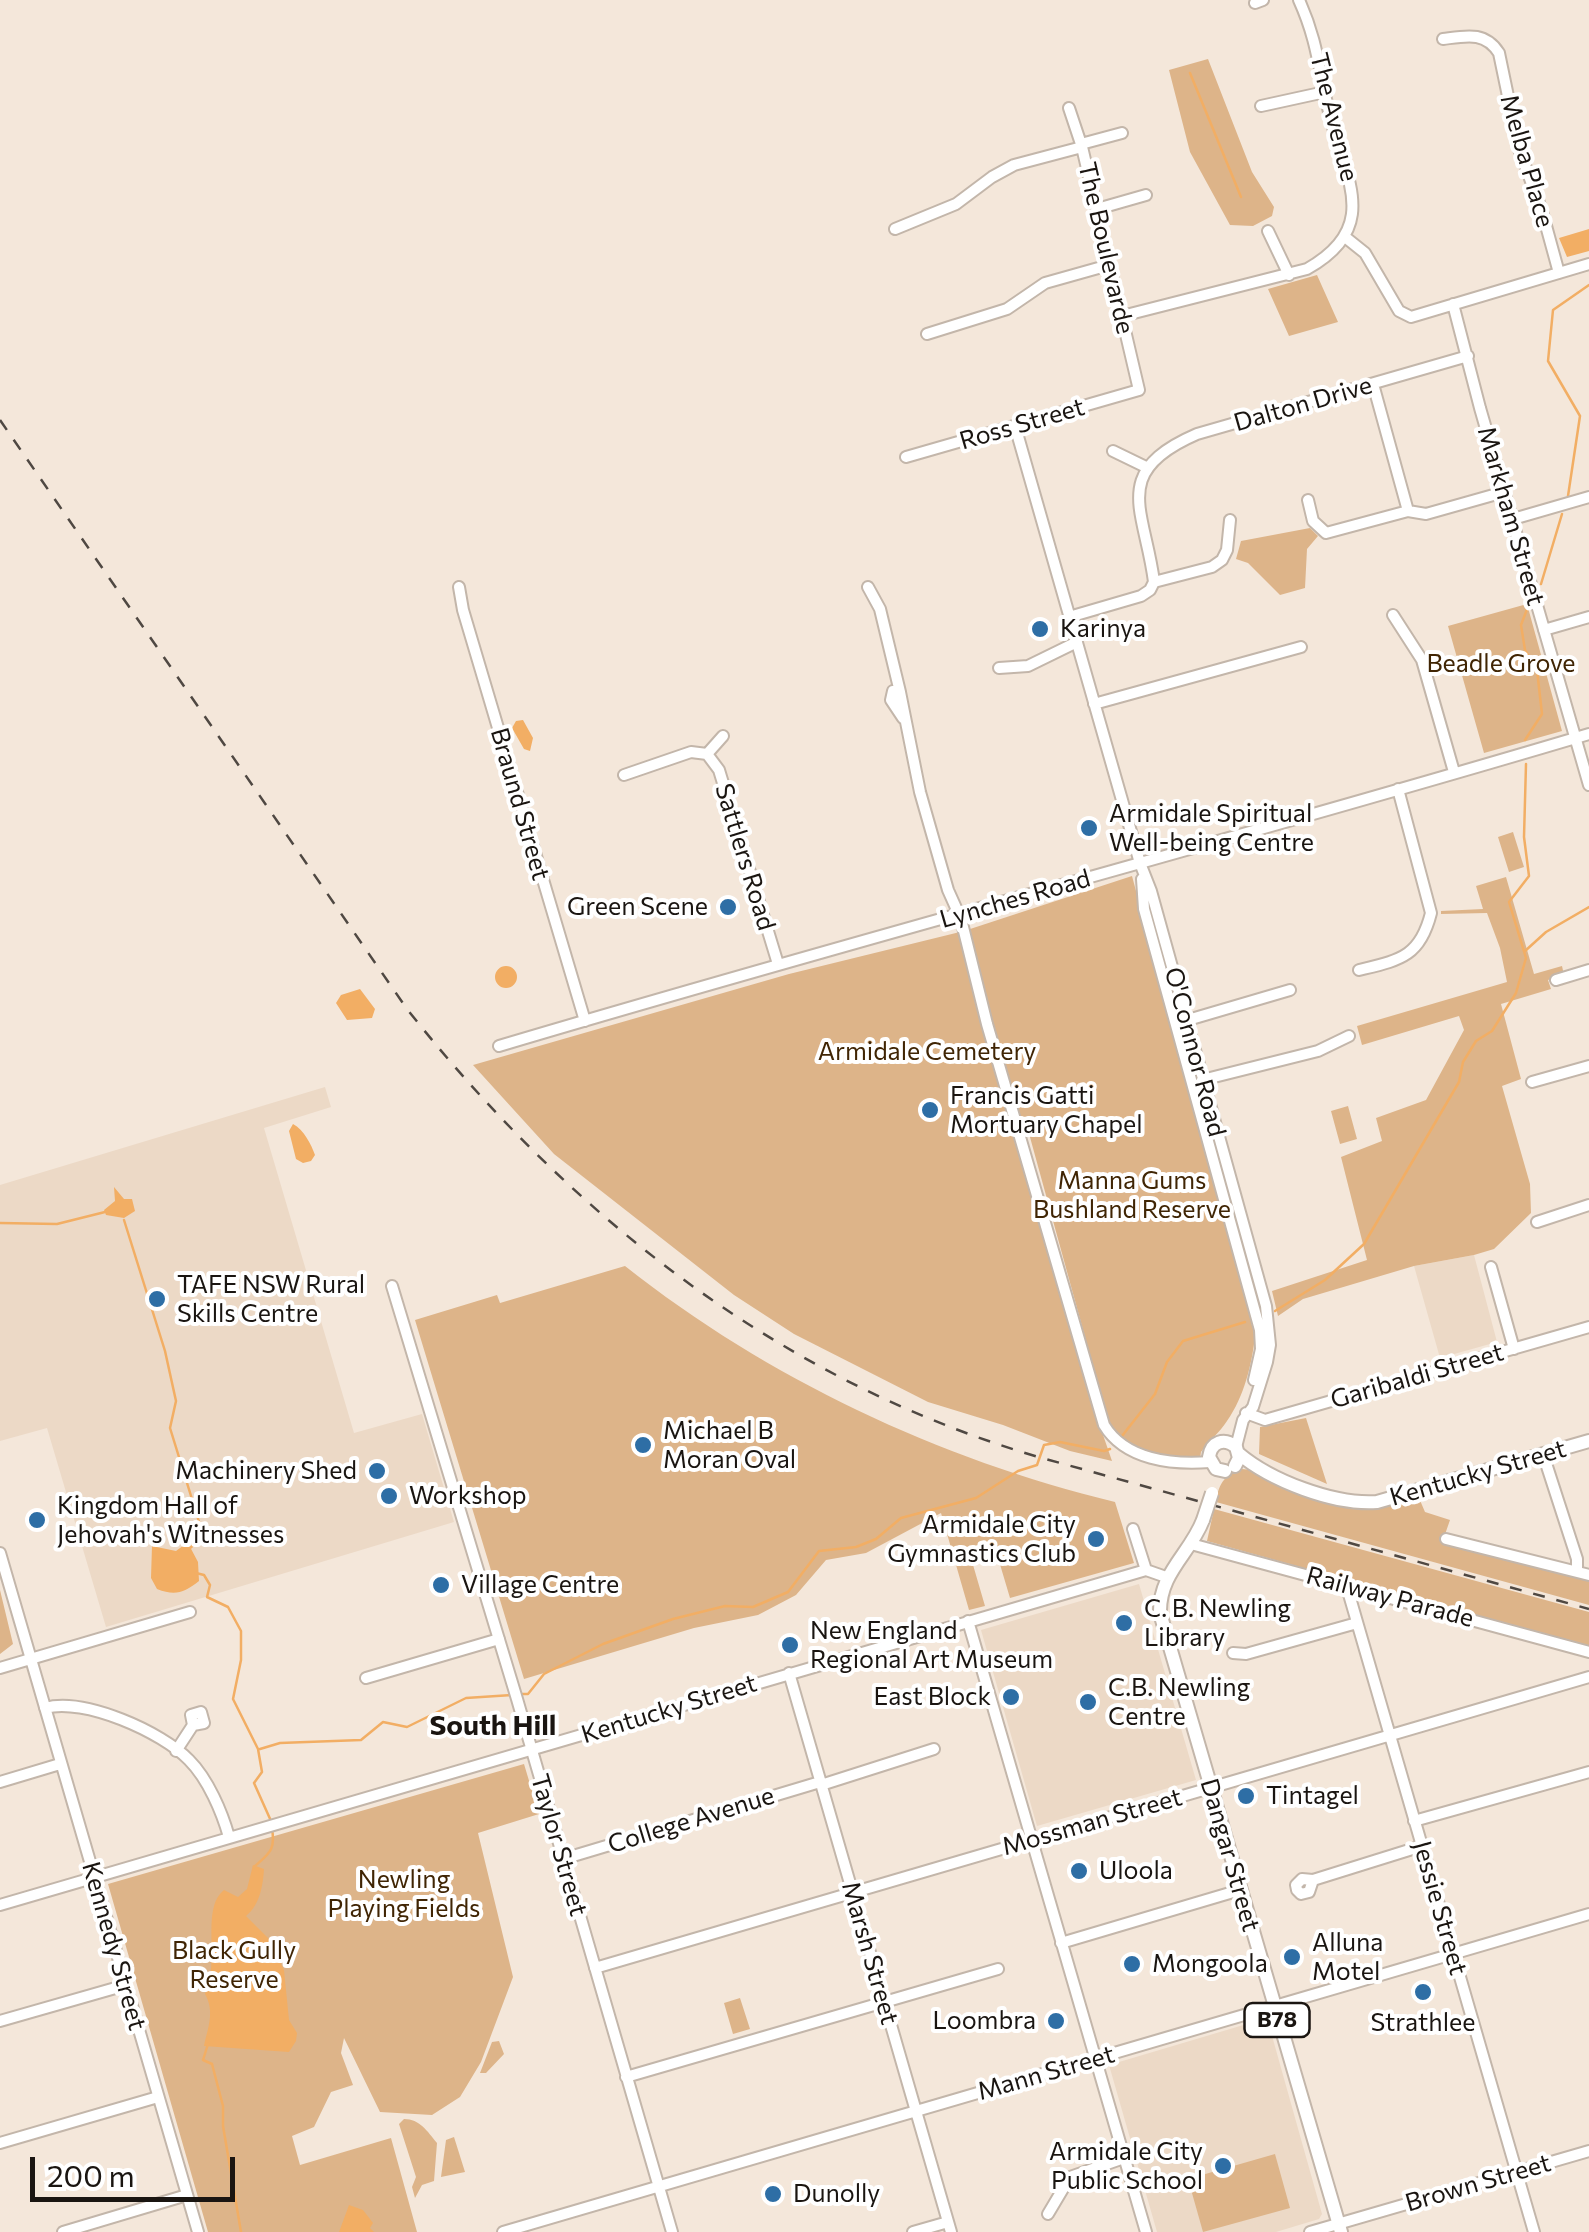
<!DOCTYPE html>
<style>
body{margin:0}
#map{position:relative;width:1589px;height:2232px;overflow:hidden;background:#f4e7da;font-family:Commissioner,sans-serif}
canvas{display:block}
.scale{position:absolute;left:30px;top:2157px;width:205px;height:45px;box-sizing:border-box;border:5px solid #1a1511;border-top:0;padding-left:12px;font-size:30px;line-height:35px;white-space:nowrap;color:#1a1511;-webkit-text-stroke:8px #fff;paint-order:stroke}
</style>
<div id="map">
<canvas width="1589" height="2232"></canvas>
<div class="scale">200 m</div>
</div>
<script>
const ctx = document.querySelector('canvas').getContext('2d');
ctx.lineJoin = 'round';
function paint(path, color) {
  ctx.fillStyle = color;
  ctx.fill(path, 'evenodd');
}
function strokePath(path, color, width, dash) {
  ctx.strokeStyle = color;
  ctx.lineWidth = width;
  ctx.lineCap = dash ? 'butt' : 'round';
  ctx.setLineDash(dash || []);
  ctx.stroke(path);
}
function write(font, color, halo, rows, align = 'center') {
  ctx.font = font + ' Commissioner,sans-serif';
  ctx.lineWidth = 8;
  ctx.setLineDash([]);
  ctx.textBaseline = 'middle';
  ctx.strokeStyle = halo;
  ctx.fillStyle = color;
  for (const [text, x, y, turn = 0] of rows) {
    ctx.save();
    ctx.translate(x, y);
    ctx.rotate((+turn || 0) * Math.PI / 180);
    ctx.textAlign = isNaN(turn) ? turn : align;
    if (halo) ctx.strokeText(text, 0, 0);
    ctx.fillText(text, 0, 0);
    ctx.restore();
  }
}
paint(new Path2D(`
 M325 1087 331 1107 264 1128 354 1433 422 1414 454 1522 106 1627 47 1428 0 1441V1185Z
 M1474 1255 1497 1342 1440 1358 1414 1266Z
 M1139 1584 1196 1780 1037 1826 981 1630Z
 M1267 2018 1322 2214 1319 2219 1276 2232H1157L1109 2065Z`), '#ecd9c6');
paint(new Path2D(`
 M1208 59 1252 172 1274 207 1272 216 1253 226 1230 225 1190 152 1169 70Z
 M1317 275 1338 322 1289 336 1268 289Z
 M1310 528 1318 536 1307 549 1305 588 1280 595 1248 563 1236 559 1241 541Z
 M1527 604 1562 731 1484 753 1448 626Z
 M1513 832 1524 867 1509 872 1498 837Z
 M1132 876 1255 1336C1252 1364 1244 1397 1227 1421 1220 1432 1209 1441 1201 1452L1200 1459C1162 1456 1139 1454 1110 1428L1025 1119 1011 1123 1090 1397 1112 1461 1070 1451 1003 1425 928 1402 794 1334 734 1295 554 1154 473 1065 789 974 964 931Z
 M1506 877 1534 974 1562 966 1564 975 1548 980 1551 989 1501 1004 1521 1079 1502 1086 1530 1184 1531 1213 1494 1249 1474 1255 1414 1266 1303 1299 1278 1316 1272 1291 1367 1260 1341 1157 1382 1141 1376 1118 1426 1100 1464 1030 1459 1016 1362 1045 1357 1026 1507 982 1500 948 1487 913 1441 914V911L1483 909 1476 886Z
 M1348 1106 1357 1139 1340 1144 1331 1111Z
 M625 1266C768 1379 939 1459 1115 1502L1134 1563 1010 1598 996 1551 971 1558 985 1606 969 1610 941 1513 866 1553 826 1560 796 1595 758 1615 694 1628 524 1679 415 1320 497 1295 500 1303Z
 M1306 1418 1327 1484 1259 1454 1260 1427Z
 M1242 1469 1253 1470 1264 1477C1330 1503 1347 1519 1419 1498L1425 1512 1450 1520 1442 1543 1589 1580V1605L1216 1502C1218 1487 1223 1474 1242 1469Z
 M1214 1509 1589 1612V1648L1207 1541Z
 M0 1590 13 1644 0 1654Z
 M524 1764 539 1814 478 1833 513 1977 481 2062 460 2097 432 2115 380 2112 344 2038 341 2053 353 2085 331 2092 314 2127 292 2136 300 2165 391 2138 417 2232H208L108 1884Z
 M740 1998 750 2029 733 2034 724 2003Z
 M499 2041 504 2054 486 2073H480L492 2042Z
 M404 2119C420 2119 427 2131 437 2143L434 2181 422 2185 415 2198 412 2187 416 2177 399 2124Z
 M454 2137 465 2172 441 2177 446 2140Z
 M1275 2154 1290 2208 1203 2232 1188 2179Z`), '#ddb489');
paint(new Path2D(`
 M1589 229V251L1567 257 1559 238Z
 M523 720 533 738 530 751 524 749 512 728 516 721Z
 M495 977a11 11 0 1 1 22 0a11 11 0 1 1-22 0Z
 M360 989 375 1009 372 1018 347 1020 336 1003 341 995Z
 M293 1124C304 1130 311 1144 315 1155L311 1161 303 1163 296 1159 289 1131Z
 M114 1187 124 1199H132L135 1211 124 1218 106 1215 104 1210 115 1201Z
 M184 1545H189L198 1562 199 1581C184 1593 175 1596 157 1589L151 1578 152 1546 176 1551Z
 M253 1865 264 1869C263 1885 260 1905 246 1916L268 1938 284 1970 289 2020 297 2033 296 2041 289 2052 204 2046C208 2027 215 2012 205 1994 221 1961 200 1909 224 1890L238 1897 247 1889Z
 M349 2205 363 2210 373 2223 370 2228 374 2232H339Z`), '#f2ae64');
strokePath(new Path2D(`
 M1190 73 1241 197
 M1568 496 1580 416 1548 361 1553 310 1589 285
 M1541 584 1562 514
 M1525 740 1542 714 1537 670 1525 650 1521 625 1529 604
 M1525 951 1546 932 1589 907
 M124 1220 165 1351 176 1401 170 1428 200 1525V1539L189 1549
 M0 1223 57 1224 105 1212
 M1275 1311 1325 1280 1364 1244 1459 1082 1463 1062 1476 1041 1492 1031 1516 993 1526 958 1509 902 1529 876 1524 837 1526 764
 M1122 1436 1155 1394 1167 1362 1183 1341 1245 1322
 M196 1573 204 1575 210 1585 207 1597 228 1607 241 1631V1660L233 1699 258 1749 262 1772 254 1783 271 1821
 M520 1694H528L544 1674 603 1644 673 1619 725 1606 753 1607 788 1592 819 1551 856 1547 876 1539 901 1518 976 1498 1018 1471 1037 1465 1044 1445 1060 1442 1104 1451 1110 1449
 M260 1749 280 1743 361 1740 383 1722 407 1727 466 1698 512 1695
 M254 1867C268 1854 276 1851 272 1829
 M208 2044 203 2060 212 2064 223 2106V2126L241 2232`), '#f2ae64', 2.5);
const minor = new Path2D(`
 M1255 3 1263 0
 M1443 39C1466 36 1485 31 1499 53L1519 149 1542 211 1559 273
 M1261 106 1325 92
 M1081 144 1122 133
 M1097 209 1146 195
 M895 229 956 204 992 177 1014 165 1082 147
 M1268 231 1289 275
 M1345 237 1365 253 1399 311 1411 317 1589 264
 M1453 304 1480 408 1589 785
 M1122 316 1307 269C1380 228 1347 181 1331 120 1319 75 1319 44 1299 0
 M927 334 1007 309 1045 283 1109 265
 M1373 384 1408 511
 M1015 426 1140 863 1151 891 1266 1306 1270 1345 1267 1362 1253 1407 1243 1420 1236 1447
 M1113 451 1148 468
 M906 457 1139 390 1082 147 1069 108
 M1308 500 1313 521 1326 533 1408 511 1426 514 1504 492
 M1513 519 1589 497
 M1154 582C1145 510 1109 472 1197 434L1468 356
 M459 587 463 610 585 1021
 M868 587 880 609 900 692
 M1393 615 1422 660 1454 772
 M1069 617 1141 596 1150 590 1154 582 1212 567 1222 560 1227 550 1230 520
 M1544 630 1589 617
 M999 668 1028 666 1077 642
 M1094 704 1301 647
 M903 718 891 700 893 691 900 692 920 792 948 890 961 919 987 1024 1104 1425C1125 1460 1172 1465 1210 1462
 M707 754 723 736
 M624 775 691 752 707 754 719 770 778 964
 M1142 879 1144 909 1260 1330 1261 1349 1254 1380
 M1359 970C1400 960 1420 957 1431 913L1398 789
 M1556 980 1589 970
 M1181 1022 1290 990
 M499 1046C861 938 1227 842 1589 734
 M1202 1080 1318 1051 1349 1036
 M1532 1082 1589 1066
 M1537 1222 1589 1205
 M1491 1267 1514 1349
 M392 1286 517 1699 672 2232
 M1246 1413 1265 1420 1589 1327
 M1543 1454 1577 1559V1572
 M1133 1529 1146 1570
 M1446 1539 1589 1575
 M1191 1544 1589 1652
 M0 1553 198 2232
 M1346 1584 1534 2232
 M968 1621 1146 2232
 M1233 1653 1246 1654 1357 1623
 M0 1668 190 1612
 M789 1673 951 2232
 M366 1678 499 1639
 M45 1708C84 1697 162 1732 189 1760 208 1779 222 1812 229 1837
 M176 1751 193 1725 204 1723 201 1712 191 1715 193 1725
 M0 1782 60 1764
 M821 1785 934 1749
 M1414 1821 1589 1772
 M563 1859 820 1782
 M1313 1880 1309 1892 1301 1894 1297 1890 1296 1885 1302 1879 1313 1880 1422 1846
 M0 1905 1146 1570 1166 1577
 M1061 1943 1240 1890
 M595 1968 1589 1677
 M0 2021 126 1985
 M626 2077 998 1969
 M0 2143 158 2097
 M1048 2214 1070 2177 1124 2158
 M63 2232 187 2195
 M503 2232 1589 1914
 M913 2232 948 2222
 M1310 2232 1589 2151`);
const major = new Path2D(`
 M1238 1453C1271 1481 1334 1505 1377 1502L1589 1441
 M1225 1471 1216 1469 1209 1457C1211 1442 1224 1437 1236 1447L1239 1458 1235 1466
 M1203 1520C1190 1554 1159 1573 1160 1613L1341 2232`);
strokePath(minor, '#c3b6aa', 14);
strokePath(major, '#c3b6aa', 16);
strokePath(minor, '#fff', 10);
strokePath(major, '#fff', 12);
strokePath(new Path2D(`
 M0 420 407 1009C572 1218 783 1383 1042 1458L1589 1609`), '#4f4842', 2.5, [12, 12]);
const majorBridge = new Path2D(`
 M1203 1520 1212 1493`);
strokePath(majorBridge, '#c3b6aa', 16, []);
strokePath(majorBridge, '#fff', 12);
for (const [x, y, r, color] of [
 [1040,629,10,"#2e6ea5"],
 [1089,828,10,"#2e6ea5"],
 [728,907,10,"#2e6ea5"],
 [930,1110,10,"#2e6ea5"],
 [157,1299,10,"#2e6ea5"],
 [643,1445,10,"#2e6ea5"],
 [377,1471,10,"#2e6ea5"],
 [389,1496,10,"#2e6ea5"],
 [37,1520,10,"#2e6ea5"],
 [1096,1539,10,"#2e6ea5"],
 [441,1585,10,"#2e6ea5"],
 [1124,1623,10,"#2e6ea5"],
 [790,1645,10,"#2e6ea5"],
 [1011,1697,10,"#2e6ea5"],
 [1088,1702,10,"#2e6ea5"],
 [1246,1796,10,"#2e6ea5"],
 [1079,1871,10,"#2e6ea5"],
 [1292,1957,10,"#2e6ea5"],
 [1132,1964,10,"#2e6ea5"],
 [1423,1992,10,"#2e6ea5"],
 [1056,2021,10,"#2e6ea5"],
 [1223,2166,10,"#2e6ea5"],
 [773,2194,10,"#2e6ea5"]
]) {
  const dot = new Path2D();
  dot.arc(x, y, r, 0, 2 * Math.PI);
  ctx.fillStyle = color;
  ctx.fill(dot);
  strokePath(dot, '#fff', 4);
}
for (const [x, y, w] of [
 [1277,2020,65]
]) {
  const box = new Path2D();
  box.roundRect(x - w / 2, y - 17, w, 34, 8);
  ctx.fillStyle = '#fff';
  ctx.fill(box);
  strokePath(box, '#1a1511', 2.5);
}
write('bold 22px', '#1a1511', null, [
 ["B78",1277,2020]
]);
write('25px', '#1a1511', '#fff', [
 ["The Avenue",1334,117,76],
 ["Melba Place",1527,161,74],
 ["The Boulevarde",1106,248,77],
 ["Dalton Drive",1303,404,-16],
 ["Ross Street",1022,424,-16],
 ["Markham Street",1511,516,74],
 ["Braund Street",520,804,74],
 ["Sattlers Road",745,857,73],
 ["Lynches Road",1015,899,-16],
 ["O'Connor Road",1195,1052,75],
 ["Garibaldi Street",1417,1376,-16],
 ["Kentucky Street",1478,1473,-16],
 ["Railway Parade",1390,1597,15],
 ["Kentucky Street",669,1709,-17],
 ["College Avenue",691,1820,-17],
 ["Mossman Street",1092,1822,-16],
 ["Taylor Street",559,1845,74],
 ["Dangar Street",1230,1855,74],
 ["Jessie Street",1440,1908,74],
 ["Kennedy Street",114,1946,74],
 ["Marsh Street",870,1953,74],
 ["Mann Street",1046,2073,-16],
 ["Brown Street",1478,2183,-16]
]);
write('25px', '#1a1511', '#fff', [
 ["Karinya",1060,629],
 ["Armidale Spiritual",1109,814],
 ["Well-being Centre",1109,843],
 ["Green Scene",708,907,"right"],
 ["Francis Gatti",950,1096],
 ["Mortuary Chapel",950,1125],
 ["TAFE NSW Rural",177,1285],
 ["Skills Centre",177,1314],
 ["Michael B",663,1431],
 ["Moran Oval",663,1460],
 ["Machinery Shed",357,1471,"right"],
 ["Workshop",409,1496],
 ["Kingdom Hall of",57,1506],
 ["Jehovah's Witnesses",57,1535],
 ["Armidale City",1076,1525,"right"],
 ["Gymnastics Club",1076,1554,"right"],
 ["Village Centre",461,1585],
 ["C. B. Newling",1144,1609],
 ["Library",1144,1638],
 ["New England",810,1631],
 ["Regional Art Museum",810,1660],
 ["C.B. Newling",1108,1688],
 ["Centre",1108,1717],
 ["East Block",991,1697,"right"],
 ["Tintagel",1266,1796],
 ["Uloola",1099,1871],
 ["Alluna",1312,1943],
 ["Motel",1312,1972],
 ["Mongoola",1152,1964],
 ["Loombra",1036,2021,"right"],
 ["Strathlee",1423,2023,"center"],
 ["Armidale City",1203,2152,"right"],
 ["Public School",1203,2181,"right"],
 ["Dunolly",793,2194]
], 'left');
write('25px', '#402504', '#fff', [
 ["Beadle Grove",1501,664],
 ["Armidale Cemetery",927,1052],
 ["Manna Gums",1132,1181],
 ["Bushland Reserve",1132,1210],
 ["Newling",404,1880],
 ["Playing Fields",404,1909],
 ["Black Gully",234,1951],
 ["Reserve",234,1980]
]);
write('bold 28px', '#1a1511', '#fff', [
 ["South Hill",493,1726]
]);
</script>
